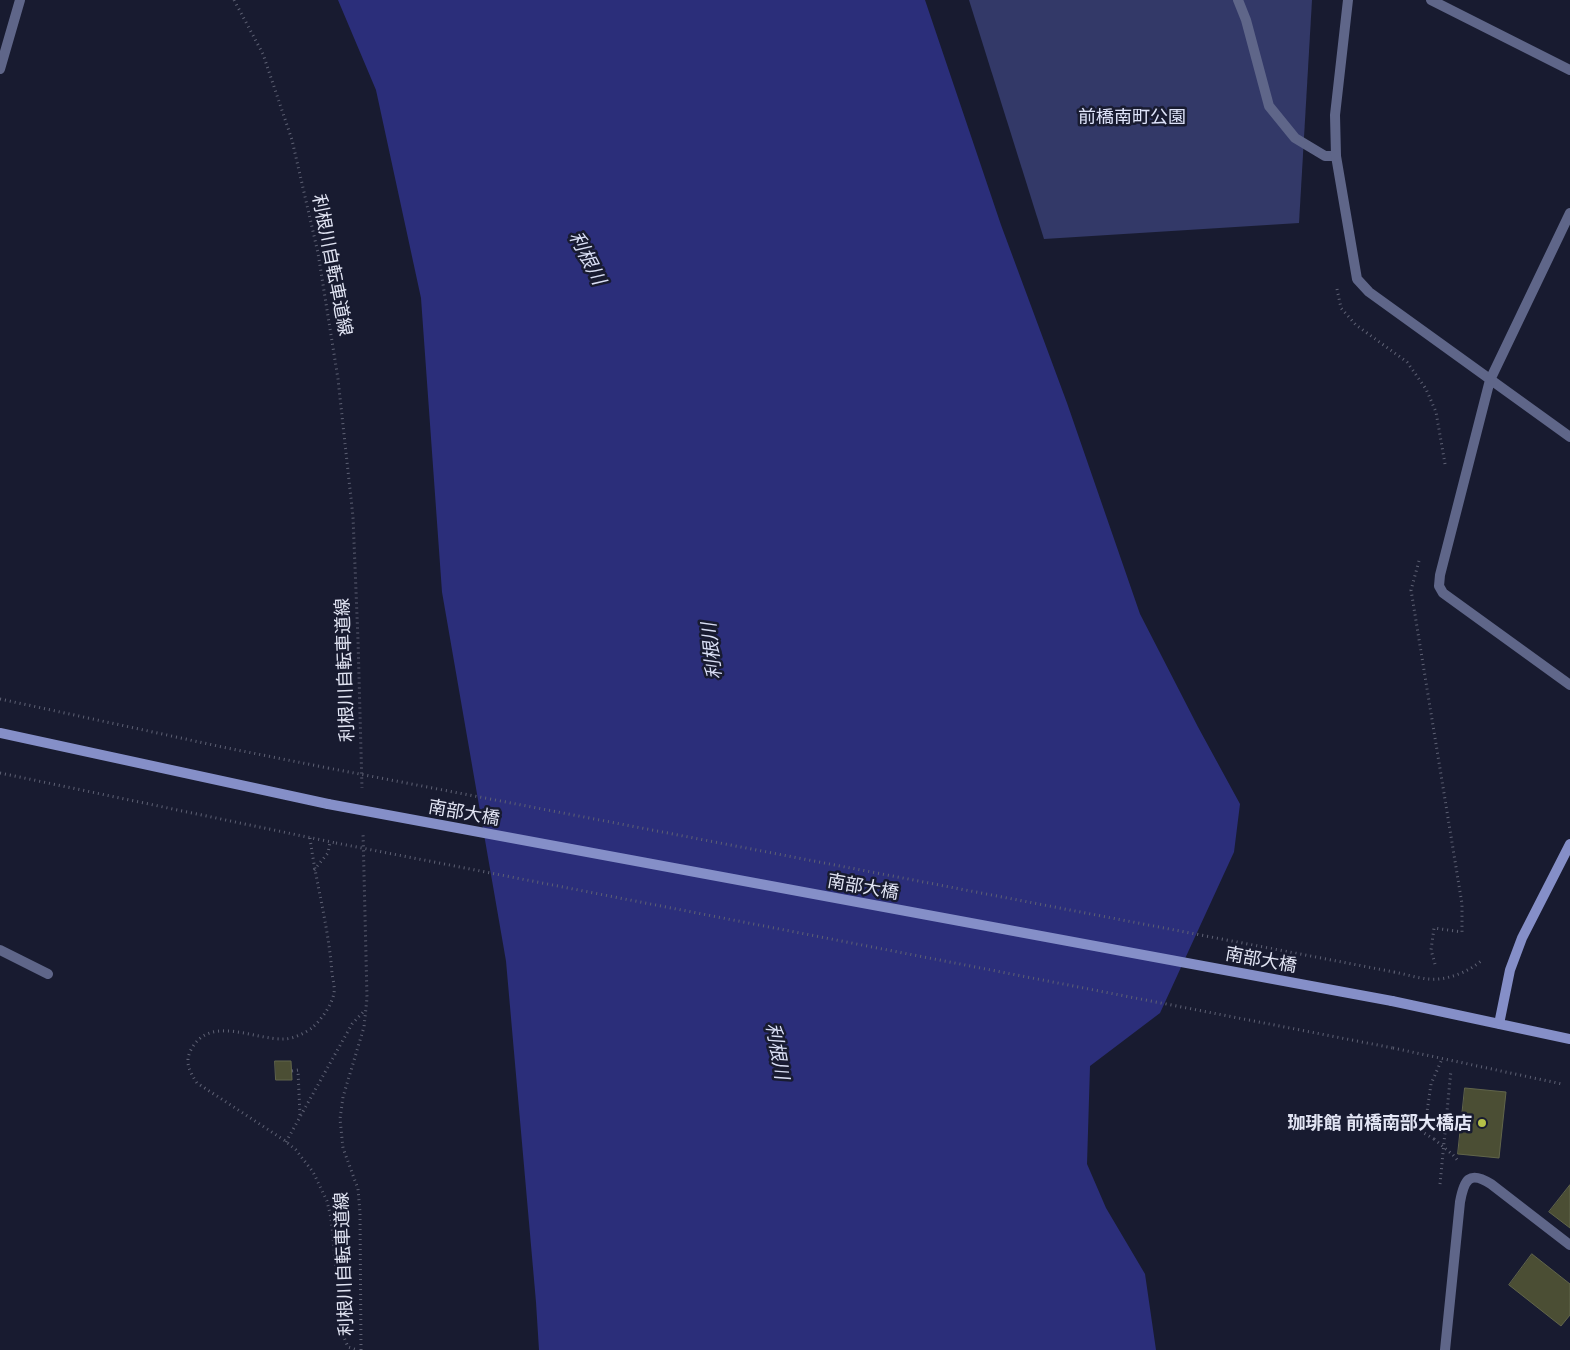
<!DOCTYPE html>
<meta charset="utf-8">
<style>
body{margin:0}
canvas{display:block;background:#181b30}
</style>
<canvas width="1570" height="1350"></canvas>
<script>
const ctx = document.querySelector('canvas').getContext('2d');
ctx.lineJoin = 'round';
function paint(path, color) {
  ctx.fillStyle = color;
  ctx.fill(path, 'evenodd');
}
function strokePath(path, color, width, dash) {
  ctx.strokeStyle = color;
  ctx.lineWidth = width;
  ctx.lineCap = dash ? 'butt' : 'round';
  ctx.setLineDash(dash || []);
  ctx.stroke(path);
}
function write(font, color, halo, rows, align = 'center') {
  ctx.font = font + ' "Golos Text","Noto Sans JP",sans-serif';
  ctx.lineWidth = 5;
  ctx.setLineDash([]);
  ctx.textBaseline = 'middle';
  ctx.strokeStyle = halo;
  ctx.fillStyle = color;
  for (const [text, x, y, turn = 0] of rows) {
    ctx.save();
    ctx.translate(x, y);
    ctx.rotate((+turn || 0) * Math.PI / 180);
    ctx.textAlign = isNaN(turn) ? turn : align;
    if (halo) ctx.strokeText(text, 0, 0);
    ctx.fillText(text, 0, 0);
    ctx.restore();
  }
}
paint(new Path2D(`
 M969 0H1312L1299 223 1044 239Z`), '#333968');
paint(new Path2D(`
 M338 0H925L1001 225 1067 403 1140 614 1198 727 1240 804 1234 852 1160 1013 1090 1066 1087 1164 1106 1208 1145 1274 1156 1350H539L536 1302 506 961 442 592 421 298 376 90Z`), '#2b2e7a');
const building = new Path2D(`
 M275 1061H291L292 1080H276Z
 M1465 1088 1506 1092 1499 1158 1458 1154Z
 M1570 1185V1228L1549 1212Z
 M1532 1254 1570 1284V1315L1561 1326 1509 1285Z`);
paint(building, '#4b4e34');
strokePath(building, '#61654a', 1);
strokePath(new Path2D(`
 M234 0 263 54 292 140 318 253 338 379 353 517 358 640 362 788
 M1337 289 1341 308 1356 325 1407 362 1426 389 1436 412 1445 464
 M1419 561 1411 590 1462 904V935
 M0 699 227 748 328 768
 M0 773 336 843
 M310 838C316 884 329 928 332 974 333 979 335 988 334 993 332 1005 321 1020 312 1028 305 1033 293 1039 284 1039 255 1040 211 1015 192 1048 184 1061 189 1071 197 1083L284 1140 296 1150 313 1172 327 1201 331 1218 343 1335 348 1347 357 1350
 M314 870 328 853 330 842
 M1435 964 1431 950 1434 928 1462 932
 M1394 972C1405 974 1417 978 1428 979 1446 981 1469 972 1482 960
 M1393 1048 1562 1084
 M292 1071 298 1070 300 1116
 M1434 1139 1424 1133 1431 1084 1442 1059
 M286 1142 352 1024 365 1010
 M1453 1155 1459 1162
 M1440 1184 1451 1070
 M361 1350 360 1212 358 1189 343 1148 340 1119 343 1097 364 1027 367 998 363 832`), '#5e6174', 3, [1, 4]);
strokePath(new Path2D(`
 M1238 0 1246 20 1269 106 1295 138 1325 156H1336
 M0 950 48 974`), '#5f6689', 10);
strokePath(new Path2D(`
 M1348 0 1335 115 1336 156 1357 279 1369 292 1570 437
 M1431 0 1570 70
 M0 69 20 0
 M1570 213 1490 380 1440 575 1439 586 1443 593 1570 685
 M1445 1350 1460 1202C1464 1180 1469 1170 1491 1184L1570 1245`), '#5f6689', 10);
strokePath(new Path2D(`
 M0 733 328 804
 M1392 1001 1570 1039
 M1499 1024 1510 970 1522 938 1570 844`), '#858fc8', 10);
strokePath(new Path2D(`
 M328 768 1394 972
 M336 843 1393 1048
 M1434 1139 1453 1155`), '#5e6174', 3, [1, 4]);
strokePath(new Path2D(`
 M328 804 1392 1001`), '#858fc8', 10);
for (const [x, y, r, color] of [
 [1482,1123,5,"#b6c148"]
]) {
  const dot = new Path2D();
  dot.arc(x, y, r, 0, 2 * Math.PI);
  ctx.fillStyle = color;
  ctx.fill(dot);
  strokePath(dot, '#181b30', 2);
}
write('18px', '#dee3f9', '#181b30', [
 ["前橋南町公園",1132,117]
]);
write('18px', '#e2e5f4', '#181b30', [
 ["利根川自転車道線",332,265,79],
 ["利根川自転車道線",345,670,-92],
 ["南部大橋",464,813,10],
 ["南部大橋",863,887,10],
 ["南部大橋",1261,960,10],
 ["利根川自転車道線",344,1264,-92]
]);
write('bold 18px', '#e2e5f4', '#181b30', [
 ["珈琲館 前橋南部大橋店",1472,1123]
], 'right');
write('italic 19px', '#d9def4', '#181b30', [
 ["利根川",587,258,63],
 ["利根川",712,651,-96],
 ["利根川",777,1051,80]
]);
</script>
